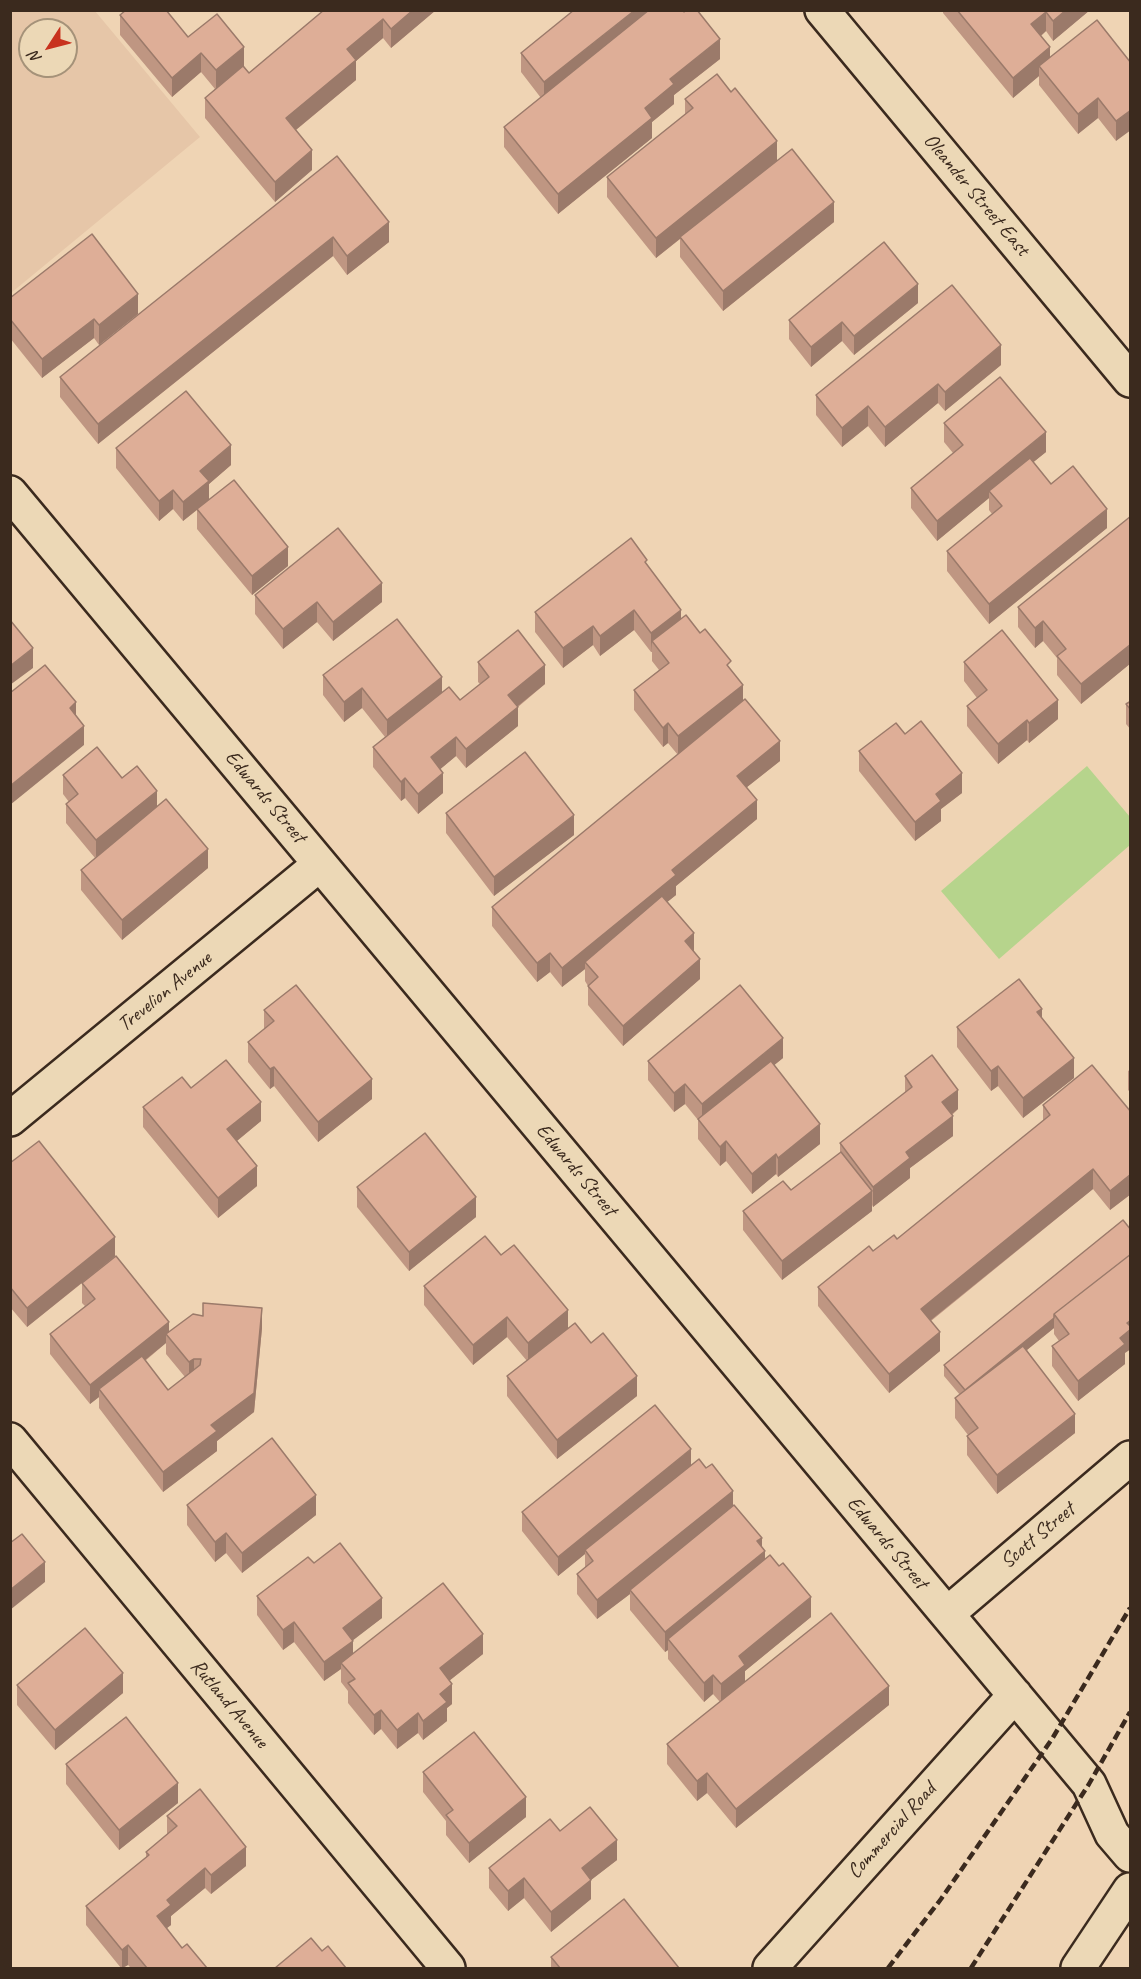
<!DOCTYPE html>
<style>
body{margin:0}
#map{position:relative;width:1141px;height:1979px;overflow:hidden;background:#efd4b4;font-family:Caveat,sans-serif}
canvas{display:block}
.frame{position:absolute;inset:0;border:12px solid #3b2a1e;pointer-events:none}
.north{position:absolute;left:18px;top:18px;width:60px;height:60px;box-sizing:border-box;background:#ecd8b6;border:2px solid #a59279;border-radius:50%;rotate:234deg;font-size:16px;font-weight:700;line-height:24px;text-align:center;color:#3b2a1e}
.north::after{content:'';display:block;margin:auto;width:21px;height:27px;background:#c8321e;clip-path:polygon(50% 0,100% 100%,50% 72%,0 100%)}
</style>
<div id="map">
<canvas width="1141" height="1979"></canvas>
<div class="frame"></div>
<div class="north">N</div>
</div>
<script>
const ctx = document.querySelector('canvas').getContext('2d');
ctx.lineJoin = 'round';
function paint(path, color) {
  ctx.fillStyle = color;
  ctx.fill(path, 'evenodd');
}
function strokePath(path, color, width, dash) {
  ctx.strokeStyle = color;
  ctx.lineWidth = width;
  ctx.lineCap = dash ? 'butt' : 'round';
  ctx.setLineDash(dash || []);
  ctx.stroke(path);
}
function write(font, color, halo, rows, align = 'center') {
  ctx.font = font + ' Caveat,sans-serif';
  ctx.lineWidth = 4.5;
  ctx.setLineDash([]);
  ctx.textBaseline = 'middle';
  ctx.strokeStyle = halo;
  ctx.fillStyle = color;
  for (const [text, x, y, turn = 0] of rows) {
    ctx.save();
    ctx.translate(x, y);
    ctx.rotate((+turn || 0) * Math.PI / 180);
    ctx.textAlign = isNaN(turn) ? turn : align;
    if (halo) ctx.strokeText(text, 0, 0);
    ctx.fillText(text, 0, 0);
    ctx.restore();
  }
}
paint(new Path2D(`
 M11 10 95 11 200 137 11 293ZM30 30H66V66H30Z`), '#e6c6a8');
paint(new Path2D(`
 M1087 766 1130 817V845L999 959 941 891Z`), '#b6d48c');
const minor = new Path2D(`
 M822 10 1130 380
 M10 493 1089 1784 1112 1834 1130 1855
 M10 1119 320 864
 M10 1440 448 1968
 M947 1614 1130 1458
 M770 1968 1015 1695`);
const tertiary = new Path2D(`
 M1078 1968 1130 1890`);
strokePath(minor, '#3b2a1e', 38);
strokePath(tertiary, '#3b2a1e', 38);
strokePath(minor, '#ecd8b6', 33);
strokePath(tertiary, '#ecd8b6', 33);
strokePath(new Path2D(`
 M888 1968 941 1899 1052 1739 1130 1608
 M971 1968 1089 1784 1130 1712`), '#3b2a1e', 4.5, [9, 4.5]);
paint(new Path2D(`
 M324 10H436L391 48 383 38 356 61V80L296 130 312 170 275 202 205 118V98L215 89 201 72 172 97 120 35V15L188 37 244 66 249 73Z
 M943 10H1090L1053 41 1046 31 1041 36 1050 57 1131 63 1116 141 1098 118 1078 134 1039 85V76L1013 98 943 13Z
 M521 53 720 59 674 95V104L652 122V138L558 214 504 147V127L541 98 521 72Z
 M685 99 777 160 834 222 723 311 680 257V239L656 258 607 197V177L685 115Z
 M337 156 389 242 347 275 333 256 98 444 60 397V377Z
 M10 298 138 314 99 345 94 338 42 378 10 338Z
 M918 303 854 355 842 341 811 367 789 339V320Z
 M1001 365 945 411 938 403 885 447 868 426 842 447 816 415V395Z
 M944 423 1046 452 1033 462 1051 484 1107 528 989 624 947 571V551L992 514 989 510V498L937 541 911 508V488L953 453 944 442Z
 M116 448 231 465 209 484V500L288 566 252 595 197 529V510L183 521 173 509 159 521 116 468Z
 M1131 516V663L1081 704 1057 675V658L1043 641 1035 648 1018 627V607Z
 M647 566 681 619 700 633 731 670 743 701 780 761 747 787 757 819 676 886V895L667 902 694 952 700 979 623 1046 588 1005V986L585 981V969L562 987 550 972 537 982 492 926V907L678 755 668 743 663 747 634 710V690L659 670 652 661V652H651L634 630 600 656 593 645 563 668 535 632V612Z
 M255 595 382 602 333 641 317 622 283 649 255 614Z
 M478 662 545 684 518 707V726L466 768 456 756 440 769 443 793 418 814 405 798 401 801 373 767V747L385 737 362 708 344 722 323 695V675L442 692 460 700 480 684 478 682Z
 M964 662 1058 719 1029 743 1027 740 998 764 967 726V706L977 698 964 681Z
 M1131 701V730L1126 724V704Z
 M905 734 962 793 941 809V821L915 841 859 771V751Z
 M63 775 122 778 157 807 208 868 122 940 81 890V870L95 858 66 823V804L69 802 63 794Z
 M446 813 574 835 494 896 446 833Z
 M264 1010 372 1099 318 1142 274 1086 270 1089 248 1062V1042L264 1029Z
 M1042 1018 1074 1078 1023 1118 998 1086 991 1091 957 1047V1027Z
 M783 1058 774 1065 820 1144 778 1177 776 1174 752 1194 726 1161 720 1166 698 1139V1120L685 1104 674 1112 648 1080V1061Z
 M1131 1069V1093L1128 1090V1071Z
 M905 1076 958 1109 952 1115 953 1136 910 1168V1178L873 1207 872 1205V1211L782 1280 743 1230V1211L791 1190 840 1153V1143L905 1093Z
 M191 1088 261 1121 237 1141 257 1186 218 1218 143 1127V1107Z
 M1043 1105 1131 1112V1194L1110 1210 1093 1189 931 1321 940 1351 889 1393 818 1306V1287L897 1239 1043 1121Z
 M10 1163 115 1256 169 1332 203 1316 262 1328 254 1412 217 1441V1451L163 1492 99 1408V1397L90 1404 50 1354V1334L85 1306 82 1303V1283L27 1327 10 1307ZM166 1343V1354L185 1377 168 1390 145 1361Z
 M357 1187 476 1217 409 1271 357 1207Z
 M1123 1220 1125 1364 1078 1401 1052 1366V1346L1059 1341 1054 1334V1328L1027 1350 1075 1433 997 1494 967 1455V1436L968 1435 955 1418V1398L960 1395 944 1376V1365Z
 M501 1255 568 1328 591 1343 637 1396 557 1459 507 1396V1376L527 1361 507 1337 473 1365 424 1305V1286Z
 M691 1465 733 1505 762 1547 765 1558 811 1617 745 1671V1681L889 1705 736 1828 707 1793 697 1801 667 1764V1744L720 1702 713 1694 704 1702 668 1659V1650L665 1652 630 1610V1594L597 1619 577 1594V1574L585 1568V1554L558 1576 522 1531V1512Z
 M187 1505 316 1515 242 1573 226 1553 215 1562 187 1525Z
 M314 1563 382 1618 352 1640 353 1654H483L449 1681 452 1704 447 1708V1721L423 1740 418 1733 397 1749 381 1729 374 1735 348 1703V1691L341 1682V1669L324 1681 294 1642 283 1650 257 1615V1596Z
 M17 1685 123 1693 55 1750 17 1705Z
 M66 1764 178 1803 119 1850 66 1784Z
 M423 1772 526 1817 469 1863 446 1835V1821L423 1792Z
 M167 1816 246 1866 211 1894 205 1888 171 1916V1925L166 1928 182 1948 207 1968H131L128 1965 123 1968H121L86 1925V1906L146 1858V1852L167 1834Z
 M560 1831 617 1860 591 1880V1899L551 1932 524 1898 508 1911 489 1888V1868Z
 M551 1957 679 1968H551Z`), '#bf9682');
paint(new Path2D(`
 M413 10H436L391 48V29Z
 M635 10H660L544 102V82Z
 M1066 10H1090L1053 41V21Z
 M1046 12V31L1031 44V24Z
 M383 19V38L356 61V80L286 138V118L347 49Z
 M720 39V59L674 95V104L652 122V138L558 214V194L645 108 670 79Z
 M244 47V66L216 90V70Z
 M1050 47V67L1039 66V76L1013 98V78Z
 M201 53V72L172 97V78Z
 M1098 98V118L1078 134V114Z
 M1131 110V130L1116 141V121Z
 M777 141V161L656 258V238Z
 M312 150V170L275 202V182Z
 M834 202V222L723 311V291Z
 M389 222V242L347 275V256Z
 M333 237V256L98 444V424Z
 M918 284V303L854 355V336Z
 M138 294V314L99 345V325Z
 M94 319V338L42 378V359Z
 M842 322V341L811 367V347Z
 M1001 345V365L945 411V392Z
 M938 384V403L885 447V427Z
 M868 406V426L842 447V428Z
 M1046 432V452L993 495 989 491V498L937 541V521Z
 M231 445V465L209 484V500L183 521V502L200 471Z
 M173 490V509L159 521V501Z
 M1107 509V528L989 624V604Z
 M288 547V566L252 595V576Z
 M382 583V602L333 641V622Z
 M317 602V622L283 649V629Z
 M634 610V630L600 656V636Z
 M681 610V629L652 641 651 652V633Z
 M1043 621V641L1035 648V628Z
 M593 626V645L563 668V648Z
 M1131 644V663L1081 704V684Z
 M33 648V668L10 685V666Z
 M545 665V684L508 714V695Z
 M442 677V696L387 739V720Z
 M743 685V705L678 755V736Z
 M362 688V708L344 722V702Z
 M1058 700V719L1029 743V723Z
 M76 702V722L70 708Z
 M518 707V726L466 768V749Z
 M1027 720V740L998 764V744Z
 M668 723V743L663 747V728Z
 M84 726V745L10 805V786Z
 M456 737V756L431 777V757Z
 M780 741V761L737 795V776Z
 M443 773V793L418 814V794Z
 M962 773V793L941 809V821L915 841V822L936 794Z
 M405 778V798L401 801V782Z
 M157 791V811L96 860V840Z
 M757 800V819L676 886V895L588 966 585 962V969L562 987V968L672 870Z
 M574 815V835L494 896V877Z
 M208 849V868L122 940V920Z
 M694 933V953L685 941Z
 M550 953V972L537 982V963Z
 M700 959V979L623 1046V1026Z
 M1042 1009V1028L1037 1012Z
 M783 1038V1058L702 1124V1104Z
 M1074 1058V1078L1023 1118V1098Z
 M998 1066V1086L991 1091V1071Z
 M274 1067V1086L270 1089V1069Z
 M372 1079V1099L318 1142V1122Z
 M685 1084V1104L674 1112V1093Z
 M958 1090V1109L942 1122V1102Z
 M261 1102V1121L227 1149V1129Z
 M953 1116V1136L910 1168V1178L873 1207V1187L906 1152Z
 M820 1124V1144L778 1177V1158Z
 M726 1141V1161L720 1166V1147Z
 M776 1154V1174L752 1194V1174Z
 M257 1166V1186L218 1218V1198Z
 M1093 1169V1189L921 1328V1309Z
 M1131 1174V1194L1110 1210V1191Z
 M872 1191V1211L782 1280V1261Z
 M476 1197V1217L409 1271V1252Z
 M115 1237V1256L27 1327V1308Z
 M262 1308V1328L254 1412 217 1441V1451L163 1492V1472L211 1425Z
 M568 1310V1330L528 1362V1343Z
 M507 1317V1337L473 1365V1345Z
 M1054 1318V1328L965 1400V1390Z
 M1131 1320V1349L1125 1353V1364L1078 1401V1381L1120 1338 1127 1323Z
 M169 1322V1337L166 1334V1343L103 1394 99 1389V1397L90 1404V1385Z
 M940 1332V1351L889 1393V1374Z
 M194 1359V1378L189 1382V1362Z
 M637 1376V1396L557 1459V1440Z
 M1075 1414V1433L997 1494V1475Z
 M691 1449V1469L585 1550V1554L558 1576V1557Z
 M733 1491V1511L630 1590V1594L597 1619V1600Z
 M316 1495V1515L242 1573V1553Z
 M226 1533V1553L215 1562V1542Z
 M762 1538V1554L765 1551V1571L668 1639V1650L665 1652V1632L757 1541Z
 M45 1562V1582L10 1610V1590Z
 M811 1597V1617L745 1671V1684L721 1704V1684L739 1656Z
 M382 1598V1618L343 1648V1628Z
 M294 1622V1642L283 1650V1630Z
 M483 1634V1654L440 1688V1668Z
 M353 1641V1660L341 1663V1669L324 1681V1662Z
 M123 1673V1693L55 1750V1730Z
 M713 1675V1694L704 1702V1683Z
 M452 1684V1704L447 1708V1721L423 1740V1721L440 1694Z
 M889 1686V1705L736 1828V1809Z
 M381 1710V1729L374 1735V1715Z
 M418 1713V1733L397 1749V1730Z
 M707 1773V1793L697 1801V1781Z
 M178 1783V1803L119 1850V1830Z
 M526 1797V1817L469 1863V1843Z
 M617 1840V1860L591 1880V1899L551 1932V1912L582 1868Z
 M246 1847V1866L211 1894V1875Z
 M205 1868V1888L171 1916V1925L157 1936V1916L167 1900Z
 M524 1878V1898L508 1911V1891Z
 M128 1945V1965L122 1968V1950Z`), '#9b7a6a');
const building = new Path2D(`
 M126 10H166L188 37 217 14 244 47 216 70 201 53 172 78 120 15Z
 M324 10H413L391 29 383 19 347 49 356 60 286 118 312 150 275 182 205 98 243 66 249 73Z
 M574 10H635L544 82 521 53Z
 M649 10H683L684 12 685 10H697L720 39 670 79 674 84 645 108 652 118 558 194 504 127Z
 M957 10H1066L1053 21 1046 12 1031 24 1050 47 1013 78Z
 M1097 20 1131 63V110L1116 121 1098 98 1078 114 1039 66Z
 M717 74 731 92 735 88 777 141 656 238 607 177 693 108 685 99Z
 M792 149 834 202 723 291 680 237Z
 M337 156 389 222 347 256 333 237 98 424 60 377Z
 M92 234 138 294 99 325 94 319 42 359 10 319V298Z
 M884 242 918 284 854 336 842 322 811 347 789 320Z
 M952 285 1001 345 945 392 938 384 885 427 868 406 842 428 816 395Z
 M1000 377 1046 432 937 521 911 488 963 445 944 423Z
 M186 391 231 445 200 471 209 481 183 502 173 490 159 501 116 448Z
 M1030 458 1051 484 1073 466 1107 509 989 604 947 551 1002 506 989 491Z
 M234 480 288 547 252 576 197 509Z
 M1131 516V644L1081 684 1057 656 1066 649 1043 621 1035 628 1018 607Z
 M338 528 382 583 333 622 317 602 283 629 255 595Z
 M631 538 647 560 645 562 681 610 651 633 634 610 600 636 593 626 563 648 535 612Z
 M686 615 700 633 705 629 731 661 727 665 743 685 678 736 668 723 663 728 634 690 669 663 652 641Z
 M397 619 442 677 387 720 362 688 344 702 323 675Z
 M10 620 33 648 10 666Z
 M518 630 545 665 508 695 518 707 466 749 456 737 431 757 443 773 418 794 405 778 401 782 373 747 449 687 460 700 489 677 478 662Z
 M1002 630 1058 700 1029 723 1027 720 998 744 967 706 987 690 964 662Z
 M45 665 76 702 70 708 84 726 10 786V693Z
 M745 699 780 741 737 776 757 800 672 870 676 875 562 968 550 953 537 963 492 907Z
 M1131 701V710L1126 704Z
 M921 721 962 773 936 794 941 801 915 822 859 751 896 723 905 734Z
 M97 747 122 778 137 766 157 791 96 840 66 804 78 794 63 775Z
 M525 752 574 815 494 877 446 813Z
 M166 799 208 849 122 920 81 870Z
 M662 896 694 933 685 941 700 959 623 1026 588 986 598 977 585 962Z
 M1019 979 1042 1009 1037 1012 1074 1058 1023 1098 998 1066 991 1071 957 1027Z
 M296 985 372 1079 318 1122 274 1067 270 1069 248 1042 274 1021 264 1010Z
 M740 985 783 1038 702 1104 685 1084 674 1093 648 1061Z
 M932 1055 958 1090 942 1102 953 1116 906 1152 910 1158 873 1187 840 1143 912 1087 905 1076Z
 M226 1060 261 1102 227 1129 257 1166 218 1198 143 1107 182 1077 191 1088Z
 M771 1061 820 1124 778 1158 776 1154 752 1174 726 1141 720 1147 698 1119Z
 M1092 1065 1131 1112V1174L1110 1191 1093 1169 921 1309 940 1332 889 1374 818 1287 869 1246 873 1251 894 1235 897 1239 1050 1115 1043 1105Z
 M425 1133 476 1197 409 1252 357 1187Z
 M39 1141 115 1237 27 1308 10 1287V1163Z
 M841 1152 872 1191 782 1261 743 1211 783 1181 791 1190Z
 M1123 1220 1131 1230V1254L1054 1314V1318L965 1390 944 1365Z
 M485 1236 501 1255 514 1245 568 1310 528 1343 507 1317 473 1345 424 1286Z
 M1131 1254V1320L1127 1323 1131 1327V1329L1120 1338 1125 1344 1078 1381 1052 1346 1069 1334 1054 1314Z
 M116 1256 169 1322 90 1385 50 1334 95 1299 82 1283Z
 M203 1303 262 1308 254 1393 211 1425 217 1431 163 1472 99 1389 142 1356 168 1390 200 1365 201 1359H194L189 1362 166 1334 193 1314 203 1316Z
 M575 1323 591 1343 603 1333 637 1376 557 1440 507 1376Z
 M1023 1346 1075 1414 997 1475 967 1436 978 1428 955 1398Z
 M655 1405 691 1449 558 1557 522 1512Z
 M272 1438 316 1495 242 1553 226 1533 215 1542 187 1505Z
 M699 1459 706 1468 712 1464 733 1491 597 1600 577 1574 593 1561 585 1550Z
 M734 1505 762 1538 757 1541 765 1551 665 1632 630 1590Z
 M22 1534 45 1562 10 1590V1543Z
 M340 1543 382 1598 343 1628 353 1641 324 1662 294 1622 283 1630 257 1596 308 1557 314 1563Z
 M770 1555 779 1566 783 1563 811 1597 739 1656 745 1665 721 1684 713 1675 704 1683 668 1639Z
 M443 1583 483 1634 440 1668 452 1684 440 1694 447 1702 423 1721 418 1713 397 1730 381 1710 374 1715 348 1683 355 1679 341 1663Z
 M831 1613 889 1686 736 1809 707 1773 697 1781 667 1744Z
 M85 1628 123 1673 55 1730 17 1685Z
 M126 1717 178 1783 119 1830 66 1764Z
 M474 1732 526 1797 469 1843 446 1815 453 1810 423 1772Z
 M200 1789 246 1847 211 1875 205 1868 167 1900 171 1905 157 1916 182 1948 187 1944 207 1968H147L128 1945 122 1950 86 1906 149 1855 146 1852 177 1826 167 1816Z
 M590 1807 617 1840 582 1868 591 1880 551 1912 524 1878 508 1891 489 1868 550 1819 560 1831Z
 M624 1899 679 1968H560L551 1957Z
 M311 1938 322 1951 328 1946 346 1968H275Z`);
paint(building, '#deae97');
strokePath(building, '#9b7a6a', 1.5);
write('21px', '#3b2a1e', '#ecd8b6', [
 ["Oleander Street East",976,195,50],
 ["Edwards Street",265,797,50],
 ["Trevelion Avenue",165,992,-39],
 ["Edwards Street",576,1170,50],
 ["Scott Street",1038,1536,-40],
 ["Edwards Street",887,1543,50],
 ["Rutland Avenue",229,1704,50],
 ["Commercial Road",892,1831,-48]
]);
</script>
